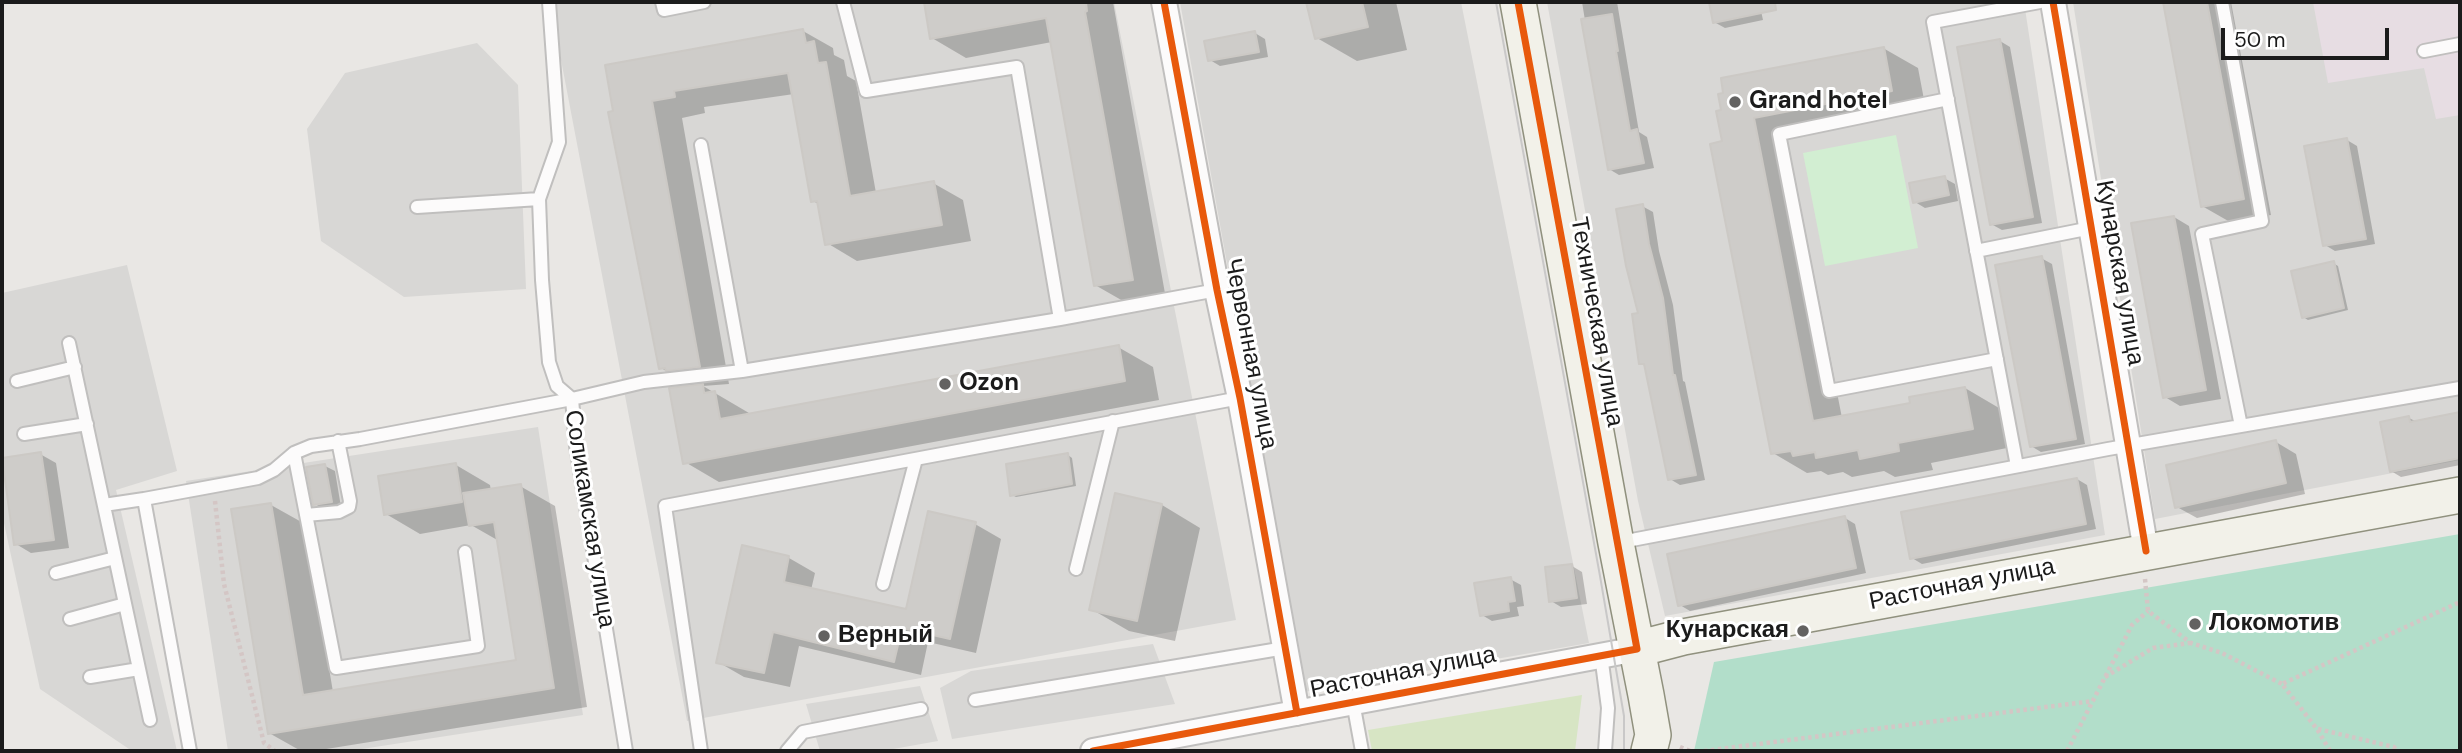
<!DOCTYPE html>
<meta charset="utf-8">
<style>
body{margin:0}
#map{position:relative;width:2462px;height:753px;overflow:hidden;background:#e9e7e4;font-family:"DM Sans",sans-serif}
canvas{display:block}
.frame{position:absolute;inset:0;border:4px solid #1b1b1b;pointer-events:none}
.scale{position:absolute;left:2221px;top:28px;width:168px;height:32px;box-sizing:border-box;border:4px solid #1b1b1b;border-top:0;padding-left:9px;font-size:21px;line-height:24px;white-space:nowrap;color:#1b1b1b;-webkit-text-stroke:5px #fff;paint-order:stroke}
</style>
<div id="map">
<canvas width="2462" height="753"></canvas>
<div class="frame"></div>
<div class="scale">50 m</div>
</div>
<script>
const ctx = document.querySelector('canvas').getContext('2d');
ctx.lineJoin = 'round';
function paint(path, color) {
  ctx.fillStyle = color;
  ctx.fill(path, 'evenodd');
}
function strokePath(path, color, width, dash) {
  ctx.strokeStyle = color;
  ctx.lineWidth = width;
  ctx.lineCap = dash ? 'butt' : 'round';
  ctx.setLineDash(dash || []);
  ctx.stroke(path);
}
function write(font, color, halo, rows, align = 'center') {
  ctx.font = font + ' "DM Sans",sans-serif';
  ctx.lineWidth = 6;
  ctx.setLineDash([]);
  ctx.textBaseline = 'middle';
  ctx.strokeStyle = halo;
  ctx.fillStyle = color;
  for (const [text, x, y, turn = 0] of rows) {
    ctx.save();
    ctx.translate(x, y);
    ctx.rotate((+turn || 0) * Math.PI / 180);
    ctx.textAlign = isNaN(turn) ? turn : align;
    if (halo) ctx.strokeText(text, 0, 0);
    ctx.fillText(text, 0, 0);
    ctx.restore();
  }
}
paint(new Path2D(`
 M550 2H1114L1236 620 687 721Z
 M1180 2H1461L1589 643 1304 692Z
 M1547 2H2024L2105 535 1665 616 1638 501Z
 M2073 2H2460V460L2155 519Z
 M477 43 518 85 526 289 404 297 321 241 307 129 345 73Z
 M127 265 177 471 116 490 177 751H132L40 689 2 514V293Z
 M538 427 583 715 349 751H228L186 481Z
 M1153 644 1175 704 952 739 940 688 971 671Z
 M920 686 938 741 882 751H820L806 704Z`), '#d8d7d5');
paint(new Path2D(`
 M2313 2H2460V115L2436 119 2424 68 2328 83Z`), '#e7dde3');
paint(new Path2D(`
 M1582 695 1575 751H1372L1368 730Z`), '#d7e5c4');
paint(new Path2D(`
 M1896 135 1918 248 1825 266 1803 153Z`), '#d2eed2');
paint(new Path2D(`
 M2460 534V751H1694L1714 662Z`), '#b2deca');
paint(new Path2D(`
 M925 2H1113L1166 299 1130 305 1095 285 1052 42 966 58 932 38Z
 M1308 2H1396L1407 50 1357 61 1317 38Z
 M1582 2H1617L1639 132 1647 137 1654 168 1619 175 1609 169Z
 M1710 2H1759L1763 20 1725 28 1714 22Z
 M2165 2H2231L2271 215 2230 222 2202 206Z
 M803 31 833 48 834 55 844 60 847 76 856 81 876 193 933 183 963 200 971 241 857 261 827 243 820 205 813 201 794 94 704 107 705 113 682 118 729 384 703 386 749 413 750 415 1118 347 1153 367 1159 400 719 482 685 462 694 387 661 368 610 113Z
 M1255 33 1265 39 1268 57 1220 66 1210 60Z
 M2000 41 2010 47 2042 223 2002 230 1991 224Z
 M1883 48 1918 68 1926 110 1787 137 1842 418 1912 404 1965 388 1999 408 2007 448 1931 463 1933 470 1895 477 1884 471 1852 477 1843 472 1828 475 1821 471 1807 473 1773 453 1718 113Z
 M2347 140 2357 146 2375 244 2335 251 2325 245Z
 M1944 178 1955 184 1958 201 1925 208 1915 202Z
 M1642 206 1653 212 1659 251 1673 305 1683 381 1685 382 1705 480 1680 485 1670 479 1646 367 1641 363Z
 M2174 217 2189 226 2221 399 2180 406 2165 397Z
 M2041 258 2052 264 2085 444 2041 452 2031 446Z
 M2333 263 2338 266 2348 310 2308 320 2303 317Z
 M2460 414V465L2401 477 2391 471 2409 418 2417 422Z
 M2276 442 2296 454 2305 494 2197 518 2177 507Z
 M40 454 56 463 69 548 31 553 16 544Z
 M1068 455 1072 458 1076 486 1016 497 1012 495Z
 M456 465 490 485 491 491 520 486 555 506 587 707 314 751H301L269 733 271 505 305 524 333 692 518 662 499 541 471 525 420 534 386 514Z
 M325 466 335 471 341 507 325 510 315 504Z
 M2077 479 2087 485 2096 529 1922 564 1912 558Z
 M1116 495 1162 505 1200 528 1175 641 1129 631 1091 609Z
 M1845 518 1855 524 1866 573 1690 611 1680 605Z
 M975 524 1001 539 976 653 928 642 921 675 799 646 790 687 744 677 718 662 789 558 815 573 811 590 908 611Z
 M1572 566 1582 572 1587 604 1561 607 1551 601Z
 M1510 579 1521 585 1524 606 1517 607 1519 616 1492 621 1482 615Z`), '#0003');
const building = new Path2D(`
 M924 2H1086L1087 11 1085 12 1133 280 1094 286 1046 18 930 39Z
 M1306 2H1362L1368 27 1315 39Z
 M1709 2H1775L1776 10 1713 23Z
 M2163 2H2207L2244 199 2201 207Z
 M1612 14 1618 51H1616L1630 131 1637 129 1644 163 1608 170 1581 19Z
 M803 29 806 43 814 41 818 63 826 62 850 196 934 181 942 225 825 245 817 201 811 202 788 73 674 91 675 97 652 101 700 367 666 371 665 368 659 369 608 112 613 111 605 65Z
 M1255 31 1259 52 1208 61 1204 41Z
 M2000 39 2033 217 1990 225 1957 47Z
 M1884 47 1892 91 1754 118 1813 421 1910 403 1909 397 1965 387 1973 429 1898 443 1899 451 1860 459 1858 450 1816 458 1815 452 1793 456 1791 451 1771 454 1710 144 1722 141 1716 111 1721 110 1718 94 1723 93 1721 78Z
 M2347 138 2366 239 2323 246 2304 146Z
 M1945 176 1949 195 1913 203 1909 183Z
 M1643 204 1649 244 1663 298 1673 375H1675L1696 475 1668 480 1644 364H1639L1632 314 1638 313 1626 266 1616 209Z
 M2174 216 2206 390 2163 398 2131 223Z
 M2042 256 2076 439 2030 447 1995 265Z
 M2334 261 2344 308 2302 318 2291 271Z
 M1119 345 1125 381 683 464 669 388 703 384 704 393 715 391 720 419Z
 M2460 412V458L2390 472 2380 422 2409 416 2410 422Z
 M2276 440 2286 483 2175 508 2166 465Z
 M41 452 54 540 14 545 2 458Z
 M1068 453 1072 484 1010 496 1006 464Z
 M456 463 462 502 384 515 378 476Z
 M325 464 332 502 313 505 306 467Z
 M2077 478 2086 524 1910 559 1901 512Z
 M521 484 554 688 268 734 231 509 271 503 303 695 516 660 494 522 469 526 463 493Z
 M1115 493 1162 504 1137 621 1089 610Z
 M928 511 976 522 950 639 902 628 894 662 773 632 764 673 716 663 742 545 789 556 784 582 906 609Z
 M1845 516 1856 568 1678 606 1667 554Z
 M1572 564 1577 598 1549 602 1545 567Z
 M1511 577 1515 601 1508 602 1509 611 1480 616 1474 583Z`);
paint(building, '#ceccc9');
strokePath(building, '#ccc9c5', 2);
const lane = new Path2D(`
 M549 2 559 142 539 199 542 280 549 362 557 386 572 399 576 446 626 751
 M662 2 664 10 704 2
 M843 2 866 91 1017 67 1060 319
 M2222 2 2262 221 2202 234 2241 426
 M2424 51 2460 44
 M1948 99 1779 134 1829 391 1997 359
 M417 207 539 199
 M1976 251 2091 228
 M69 343 150 720
 M742 371 1060 319 1217 290
 M17 381 75 367
 M24 434 87 424
 M2017 466 1933 22 2040 2
 M104 505 144 499
 M306 515 339 512 349 507 350 501 338 441
 M1616 543 2108 449 2460 388
 M465 552 478 646 336 668 294 453 311 446 360 439 572 399 644 382 742 371 701 145
 M1076 569 1113 421
 M56 573 115 558
 M883 584 916 459
 M70 619 125 604
 M1601 655 1608 708 1605 751
 M90 677 139 669
 M975 700 1285 648
 M1353 702 1362 751
 M190 751 144 499 258 478 274 470 294 453
 M701 751 665 506 1240 398
 M787 751 803 732 921 709`);
const street = new Path2D(`
 M1164 2 1217 290 1240 398 1297 713
 M2053 2 2146 551
 M1093 751 1637 649`);
const secondary = new Path2D(`
 M1518 2 1616 543 1646 695 1653 735 1649 751
 M1637 649 1683 637 2460 495`);
strokePath(lane, '#c0bfbe', 16);
strokePath(street, '#c0bfbe', 28);
strokePath(secondary, '#90917e', 38);
strokePath(new Path2D(`
 M215 501 224 584 264 743 275 751
 M2145 579 2148 611 2191 643 2222 653 2282 684
 M2105 677 2153 648 2190 643
 M2318 729 2394 747 2397 751
 M1680 747 1690 751
 M1704 751 2093 701
 M2067 751 2132 625 2148 611
 M2330 751 2317 729 2282 684 2460 602`), '#d4c6c5', 4.5, [3.5, 3.5]);
strokePath(lane, '#fcfbfb', 12);
strokePath(street, '#fcfbfb', 24);
strokePath(secondary, '#f2f1e9', 35);
strokePath(new Path2D(`
 M1496 2 1600 576 1624 716V751`), '#c9c8c8', 2);
strokePath(new Path2D(`
 M1164 2 1217 290 1240 398 1297 713
 M2053 2 2146 551
 M1093 751 1637 649 1518 2`), '#e8590c', 7);
for (const [x, y, r, color] of [
 [1735,102,7,"#636261"],
 [945,384,7,"#636261"],
 [2195,624,7,"#636261"],
 [1803,631,7,"#636261"],
 [824,636,7,"#636261"]
]) {
  const dot = new Path2D();
  dot.arc(x, y, r, 0, 2 * Math.PI);
  ctx.fillStyle = color;
  ctx.fill(dot);
  strokePath(dot, '#fff', 2.5);
}
write('bold 24px', '#1b1b1b', '#fff', [
 ["Grand hotel",1749,102],
 ["Ozon",959,384],
 ["Локомотив",2209,624],
 ["Кунарская",1789,631,"right"],
 ["Верный",838,636]
], 'left');
write('24px', '#1b1b1b', '#fff', [
 ["Кунарская улица",2119,273,80],
 ["Техническая улица",1596,322,80],
 ["Червонная улица",1250,354,79],
 ["Соликамская улица",589,519,81],
 ["Расточная улица",1962,585,-11],
 ["Расточная улица",1403,673,-11]
]);
</script>
